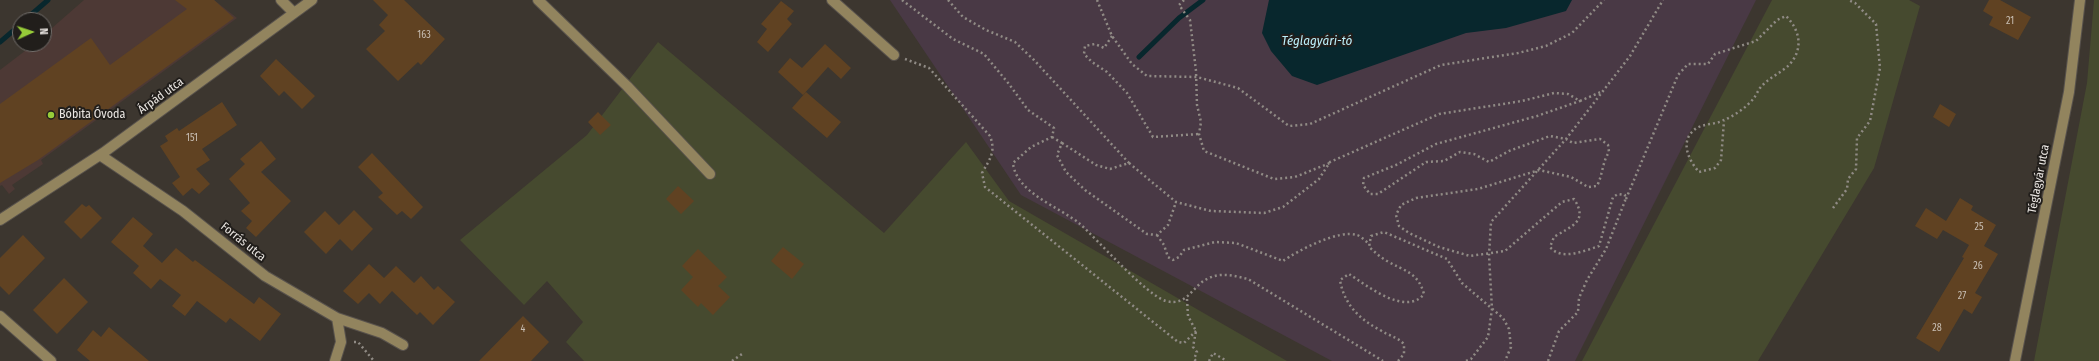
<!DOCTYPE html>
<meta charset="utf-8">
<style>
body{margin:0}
#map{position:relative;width:2099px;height:361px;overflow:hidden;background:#3c362f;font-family:"Fira Sans Condensed",sans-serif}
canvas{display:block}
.north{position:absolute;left:12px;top:12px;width:40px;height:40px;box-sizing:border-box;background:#211e1b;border:1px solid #726e6b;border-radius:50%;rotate:87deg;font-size:11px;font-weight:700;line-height:16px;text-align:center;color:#ebe7e3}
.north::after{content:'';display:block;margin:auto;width:14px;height:18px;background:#97cc39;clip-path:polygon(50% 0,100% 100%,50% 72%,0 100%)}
</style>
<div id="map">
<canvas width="2099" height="361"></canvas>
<div class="north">N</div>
</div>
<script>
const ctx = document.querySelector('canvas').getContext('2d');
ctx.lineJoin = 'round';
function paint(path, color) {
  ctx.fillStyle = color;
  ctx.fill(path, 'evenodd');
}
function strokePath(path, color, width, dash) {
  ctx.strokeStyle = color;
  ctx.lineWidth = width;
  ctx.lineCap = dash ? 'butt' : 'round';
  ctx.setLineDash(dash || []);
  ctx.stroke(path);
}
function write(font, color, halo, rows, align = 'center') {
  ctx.font = font + ' "Fira Sans Condensed",sans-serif';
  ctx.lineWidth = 4;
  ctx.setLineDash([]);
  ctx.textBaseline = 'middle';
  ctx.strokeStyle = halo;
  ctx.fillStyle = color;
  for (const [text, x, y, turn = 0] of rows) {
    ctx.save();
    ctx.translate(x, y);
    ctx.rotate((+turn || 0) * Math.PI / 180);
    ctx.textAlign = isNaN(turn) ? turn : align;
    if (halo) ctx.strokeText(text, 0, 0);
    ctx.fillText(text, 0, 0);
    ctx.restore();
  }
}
paint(new Path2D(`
 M890 0H1756L1575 361H1332L1021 195Z`), '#493945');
paint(new Path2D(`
 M84 0H214L237 18 41 160 43 164 12 185 15 189 9 194 2 185 0 186V70L34 44H44V35Z`), '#4d3935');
paint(new Path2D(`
 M1772 0H1909L1920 6 1874 168 1758 361H1582Z
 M2094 0H2099V361H2034L2087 83Z
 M658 42 884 233 966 142 1009 201 1287 361H584L566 342 583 322 547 281 524 305 460 240 587 135Z`), '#464a2f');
paint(new Path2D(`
 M1269 0H1572L1566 11 1506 28 1466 33 1317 85 1292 76 1271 51 1262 33Z`), '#08272d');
strokePath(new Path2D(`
 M25 20 48 0
 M0 42 20 25
 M1139 57 1179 18 1203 0`), '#08272d', 5);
paint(new Path2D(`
 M175 0H214L234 18 38 160 0 183V104L91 38 110 65 187 9Z
 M373 0H404L445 39 421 65 418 62 398 81 366 49 385 31 379 25 388 15Z
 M1989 0H2000L2031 17 2018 40 1989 25 1993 17 1983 11Z
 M781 1 794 11 787 19 792 24 768 52 757 42 767 29 761 24Z
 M825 44 851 68 841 79 828 67 803 95 778 72 790 58 802 68Z
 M276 59 315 96 302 109 284 91 279 96 260 76Z
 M806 92 841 122 827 138 792 108Z
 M222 102 237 125 202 149 210 160 196 169 210 184 199 194 192 188 183 196 172 183 180 177 160 146 168 141 165 136 177 128 179 131Z
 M1940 104 1956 114 1949 127 1933 117Z
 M598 112 611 125 600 135 588 122Z
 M261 141 276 159 261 172 291 201 256 237 246 228 252 221 241 211 250 203 229 179 245 164 240 159Z
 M372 153 423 207 411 219 402 211 397 215 378 197 383 193 358 167Z
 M678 186 694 201 681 214 666 199Z
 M1960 198 1973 206 1971 210 1996 225 1984 246 1998 254 1975 293 1982 297 1972 314 1964 309 1939 352 1916 338 1964 258 1962 257 1969 245 1943 230 1937 239 1915 226 1926 208 1946 221Z
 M82 204 86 207 89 205 102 218 81 239 64 222Z
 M354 210 373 229 352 251 340 239 326 254 304 232 325 211 339 225Z
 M133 217 153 234 143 246 162 263 176 248 193 262 195 260 254 304 259 297 281 314 260 341 230 318 226 323 197 301 185 316 172 306 181 295 160 279 151 289 133 273 139 266 111 242Z
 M23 235 45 258 9 295 0 286V258Z
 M783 247 804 264 792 279 771 261Z
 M698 249 727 277 718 286 730 297 713 315 701 303 698 307 681 290 693 277 682 266Z
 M369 264 384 278 396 266 414 283 421 276 434 290 438 286 455 302 433 325 420 312 417 315 392 291 380 304 369 293 358 304 343 291Z
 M64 278 88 302 57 334 33 310Z
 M523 316 549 342 531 361H479Z
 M109 327 149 361H90L77 350 93 330 101 337Z`), '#604222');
const minor = new Path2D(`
 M281 0 294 13
 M538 0 627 86 710 174
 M832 0 894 55
 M100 155 183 211 265 276 337 318 382 333 403 345
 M0 220 103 153 312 0
 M0 316 51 361
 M335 361 341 342 337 318
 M2015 361 2069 92 2080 0`);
strokePath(minor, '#58524c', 12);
strokePath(new Path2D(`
 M902 0 953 39 984 54 1009 84 1028 110 1054 128 1052 137 1031 147 1013 163C1016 193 1060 207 1080 224 1098 240 1147 296 1166 301 1188 307 1192 285 1209 278 1222 272 1235 276 1248 279L1383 361
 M948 0 963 17 986 30 1015 42 1034 60 1129 163
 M1097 0 1112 36 1132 64 1147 76 1197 77 1238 88 1289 126 1310 124 1441 65 1518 53 1546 46 1572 33 1604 0
 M1184 0 1179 5 1190 20 1196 71 1197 105 1201 122 1199 134 1204 151 1274 179 1295 177 1330 163
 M1112 36 1104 48 1095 44 1085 46 1084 54 1092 62 1107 72 1127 93 1153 137 1199 134
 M905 59 929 68 990 136C996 152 990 159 982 173L985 187 1178 342 1184 343 1196 331
 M1052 137 1062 143 1057 155 1066 172 1085 190 1147 234 1157 235 1168 225 1176 202
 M1062 143 1096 165 1110 169 1129 163 1176 202 1211 211 1264 213 1283 207 1319 179 1330 162 1439 114 1522 101 1554 93 1568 94 1580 101 1603 91
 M1626 199 1678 75 1688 64H1708L1715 54 1756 41 1777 20 1786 16C1800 30 1804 49 1789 65 1781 73 1768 78 1760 88 1758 91 1756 95 1754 98 1747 107 1734 116 1724 120 1713 126 1700 122 1691 133 1681 145 1690 162 1699 172L1715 168 1721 160 1724 121
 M1833 208 1847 189 1848 179 1856 169 1857 138 1870 121 1880 68 1876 24 1855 3 1848 0
 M1157 235 1164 245 1168 257 1173 260 1179 257 1184 250 1215 242 1236 243 1283 261C1297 251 1339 229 1357 235 1361 236 1366 242 1370 244
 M1187 299 1188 316 1196 331 1193 347 1197 352 1194 359 1196 361
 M354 342H358L374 361
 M732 361 742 354
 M1209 361 1213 353 1227 361
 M1398 361 1404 354V344C1396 336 1389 336 1380 330 1359 319 1344 304 1340 280L1349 274C1366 285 1406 317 1424 294 1418 272 1404 271 1387 261 1381 258 1375 252 1369 247L1371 236 1384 232 1447 259 1462 283 1503 318 1509 329 1511 347 1505 361
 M1466 361 1471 359 1488 337 1492 309 1489 255 1491 222 1566 139 1630 56 1663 0
 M1548 361 1559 331 1578 312 1579 298 1587 280 1606 249 1625 201V195L1618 194 1613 197 1599 246C1584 251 1561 261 1550 247L1554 237C1571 226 1589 222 1574 199L1562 202 1505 251 1470 256 1439 247 1409 233 1399 226 1396 215 1401 205 1416 198 1478 189 1539 170 1571 177 1588 187 1597 186C1603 174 1602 163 1609 152L1608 145 1600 139 1573 143 1566 139 1550 136 1509 151 1489 162 1474 154 1460 152 1444 161 1426 162 1378 194H1370L1363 185 1364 178 1396 165 1436 144 1537 116 1580 101`), '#908b85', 2.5, [2, 3]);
strokePath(minor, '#92845e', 10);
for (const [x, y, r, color] of [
 [51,115,4,"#97cc39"]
]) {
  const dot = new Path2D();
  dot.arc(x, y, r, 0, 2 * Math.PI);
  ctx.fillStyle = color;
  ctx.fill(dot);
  strokePath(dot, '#211e1b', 1.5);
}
write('10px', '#c8beb3', null, [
 ["21",2010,21],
 ["163",424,35],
 ["151",192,138],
 ["25",1979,227],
 ["26",1978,266],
 ["27",1962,296],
 ["28",1937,328],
 ["4",523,329]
]);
write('12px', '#ebe7e3', '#211e1b', [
 ["Árpád utca",161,96,-36],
 ["Téglagyár utca",2039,179,-79],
 ["Forrás utca",243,242,39]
]);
write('12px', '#ebe7e3', '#211e1b', [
 ["Bóbita Óvoda",59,115]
], 'left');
write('italic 13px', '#bbeffa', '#211e1b', [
 ["Téglagyári-tó",1317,41]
]);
</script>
